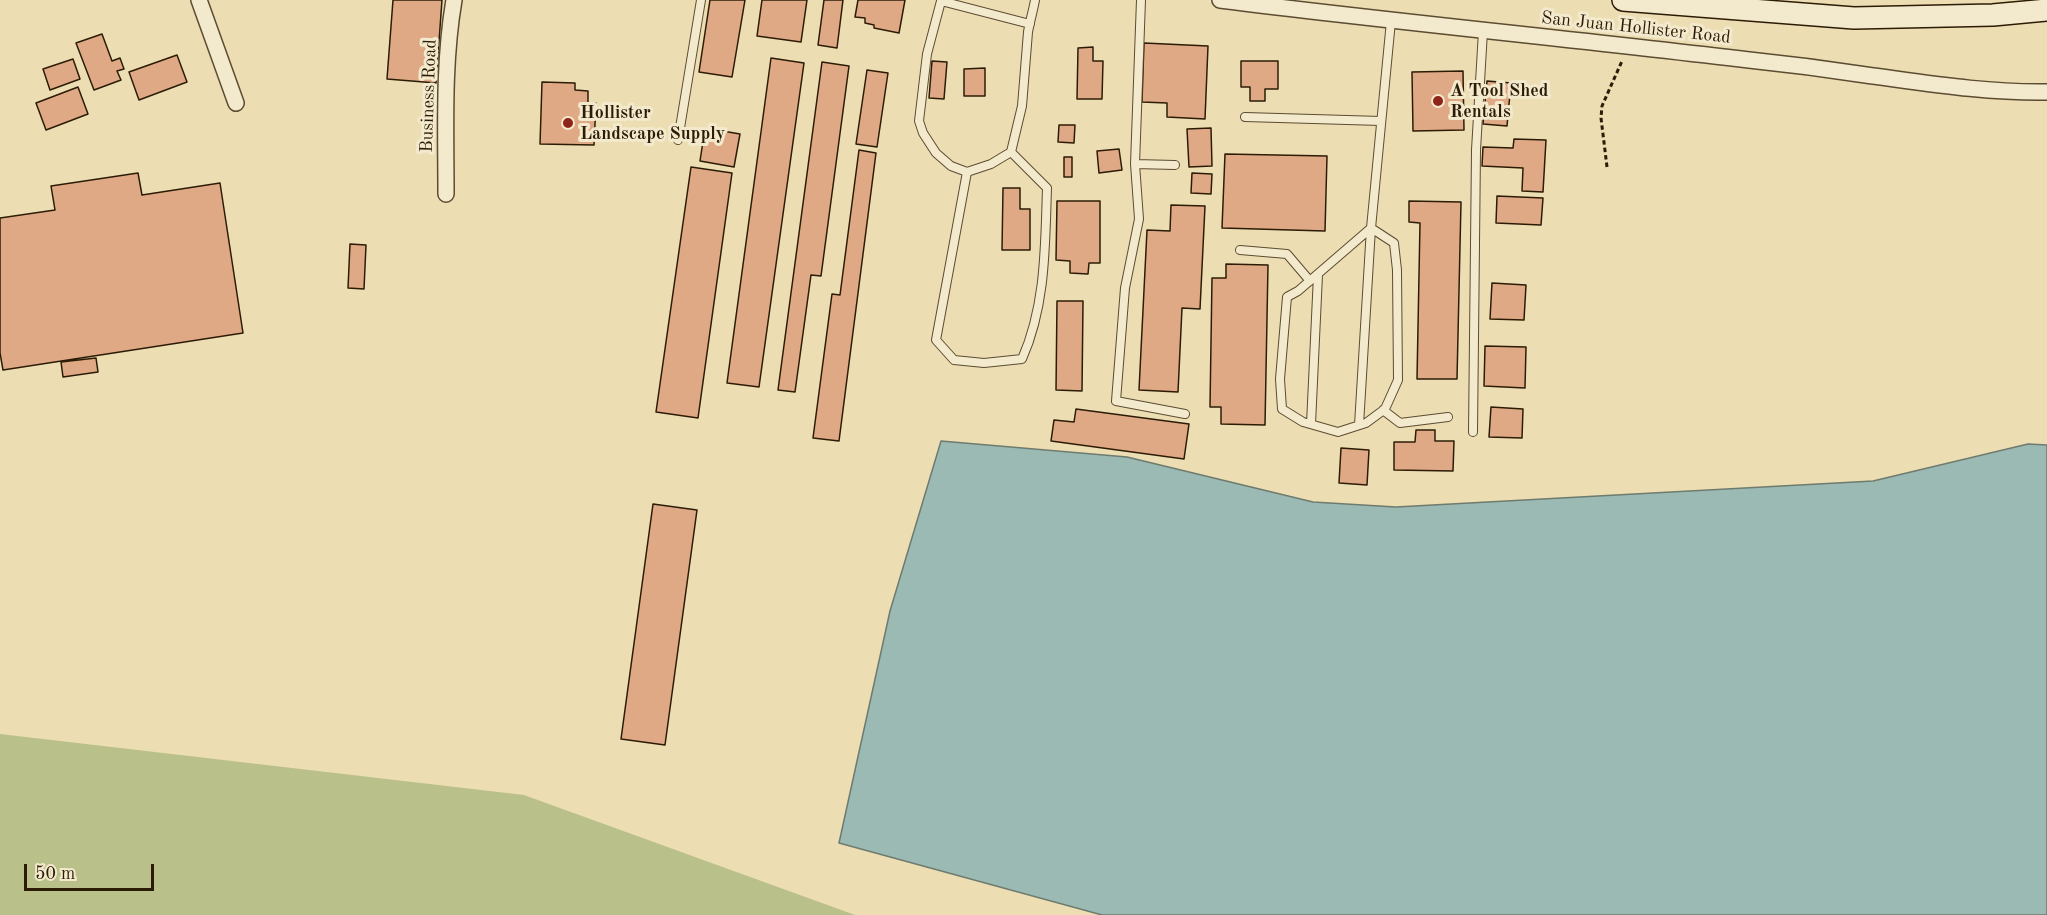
<!DOCTYPE html>
<style>
body{margin:0}
#map{position:relative;width:2047px;height:915px;overflow:hidden;background:#ecddb2;font-family:"Old Standard TT",serif}
canvas{display:block}
.scale{position:absolute;left:24px;top:864px;width:130px;height:27px;box-sizing:border-box;border:3px solid #2c1c06;border-top:0;padding-left:8px;font-size:18px;line-height:21px;white-space:nowrap;color:#2c1c06;-webkit-text-stroke:4px #f3e9cd;paint-order:stroke}
</style>
<div id="map">
<canvas width="2047" height="915"></canvas>
<div class="scale">50 m</div>
</div>
<script>
const ctx = document.querySelector('canvas').getContext('2d');
ctx.lineJoin = 'round';
function paint(path, color) {
  ctx.fillStyle = color;
  ctx.fill(path, 'evenodd');
}
function strokePath(path, color, width, dash) {
  ctx.strokeStyle = color;
  ctx.lineWidth = width;
  ctx.lineCap = dash ? 'butt' : 'round';
  ctx.setLineDash(dash || []);
  ctx.stroke(path);
}
function write(font, color, halo, rows, align = 'center') {
  ctx.font = font + ' "Old Standard TT",serif';
  ctx.lineWidth = 6;
  ctx.setLineDash([]);
  ctx.textBaseline = 'middle';
  ctx.strokeStyle = halo;
  ctx.fillStyle = color;
  for (const [text, x, y, turn = 0] of rows) {
    ctx.save();
    ctx.translate(x, y);
    ctx.rotate((+turn || 0) * Math.PI / 180);
    ctx.textAlign = isNaN(turn) ? turn : align;
    if (halo) ctx.strokeText(text, 0, 0);
    ctx.fillText(text, 0, 0);
    ctx.restore();
  }
}
paint(new Path2D(`
 M0 734 524 795 855 915H0Z`), '#bac08a');
const water = new Path2D(`
 M941 441 1127 457 1313 502 1396 507 1873 481 2028 444 2047 445V915H1102L839 843 890 611Z`);
paint(water, '#9abab3');
strokePath(water, '#6e7b6e', 1.5);
const building = new Path2D(`
 M393 0H442L436 83 387 79Z
 M710 0H745L732 77 699 72Z
 M762 0H807L801 42 757 36Z
 M824 0H843L837 48 818 45Z
 M858 0H905L899 33 874 28V25L865 23V18L855 17Z
 M102 34 112 61 120 58 124 69 117 71 121 80 94 90 76 43Z
 M1144 43 1208 46 1205 119 1167 117V103L1142 102Z
 M1093 47V61H1103L1102 99H1077L1078 48Z
 M177 55 187 82 139 100 129 72Z
 M771 58 804 63 759 387 727 383Z
 M73 59 80 79 50 90 43 69Z
 M932 61 947 62 944 99 929 98Z
 M1241 61H1278V89H1265V101H1250V87H1241Z
 M822 62 849 66 821 276 811 275 795 392 778 390Z
 M985 68V96H964V69Z
 M867 70 888 73 877 147 856 144Z
 M1463 71 1464 130 1413 131 1412 72Z
 M1487 81 1511 83 1507 126 1483 124Z
 M542 82 575 83V90L588 91V103H596L594 145 540 144Z
 M78 87 88 114 46 130 36 103Z
 M1059 125H1075L1074 143 1058 142Z
 M705 128 740 134 734 167 700 161Z
 M1211 128 1212 166 1189 167 1187 129Z
 M1514 139 1546 140 1543 192 1522 191 1523 168 1482 166 1483 147 1513 148Z
 M1119 149 1122 170 1099 173 1097 151Z
 M859 150 876 153 839 441 813 438 832 294 840 295Z
 M1225 154 1327 156 1325 231 1222 228Z
 M1064 157H1072V177H1064Z
 M691 167 732 173 698 418 656 412Z
 M138 173 142 195 220 183 243 333 3 370 0 353V218L55 210 51 186Z
 M1192 173 1212 174 1211 194 1191 193Z
 M1003 188H1020V209H1030V250H1002Z
 M1497 196 1543 198 1541 225 1496 223Z
 M1057 201H1100V263H1089L1088 274 1070 273V261L1056 260Z
 M1409 201 1461 202 1457 379H1417L1420 223 1409 222Z
 M1171 205 1205 206 1200 309 1182 308 1178 392 1139 390 1147 230 1170 231Z
 M350 244 366 245 364 289 348 288Z
 M1226 264 1268 265 1265 425 1221 424V407H1210L1212 278H1226Z
 M1492 283 1526 285 1524 320 1490 319Z
 M1057 301H1083L1082 391 1056 390Z
 M1485 346 1526 347 1525 388 1484 386Z
 M96 358 98 372 63 377 61 362Z
 M1491 407 1523 409 1522 438 1489 437Z
 M1076 409 1189 424 1184 459 1051 441 1054 420 1074 422Z
 M1416 430H1435V441H1454L1453 471 1394 470V442H1415Z
 M1341 448 1369 450 1367 485 1339 483Z
 M653 504 697 510 665 745 621 739Z`);
paint(building, '#e0a985');
strokePath(building, '#2c1c06', 1.5);
const lane = new Path2D(`
 M1141 0 1135 164 1175 165
 M1030 24 941 1 927 54 919 121 923 133 936 153 951 166 967 172 991 164 1011 152 1022 106 1028 32C1030 21 1033 11 1035 0
 M1245 117 1381 121
 M678 140 701 0
 M1135 164 1139 219 1125 288 1116 401 1185 414
 M967 172 936 340 954 360 984 363 1022 359C1046 305 1045 246 1047 188L1011 152
 M1371 228 1394 243 1397 270 1398 380 1385 409 1366 423 1338 432 1303 422 1282 409 1280 379 1287 297 1298 291Z
 M1240 250 1287 254 1310 281
 M1383 410 1400 423 1448 417
 M1311 424 1318 275
 M1359 425 1371 228 1391 21
 M1473 432 1476 150 1483 31`);
const street = new Path2D(`
 M199 0 236 103
 M1220 0C1396 22 1573 39 1749 60 1788 64 1827 69 1866 75 1926 83 1986 93 2047 92
 M446 194C446 129 443 64 454 0`);
const secondary = new Path2D(`
 M1623 0 1854 18 1993 15 2047 10`);
strokePath(lane, '#5c4c31', 10);
strokePath(street, '#5c4c31', 18);
strokePath(secondary, '#2c1c06', 24);
strokePath(new Path2D(`
 M1607 167 1601 118 1602 106 1622 61`), '#2c1c06', 3, [4.5, 3]);
strokePath(lane, '#f3e9cd', 8);
strokePath(street, '#f3e9cd', 15);
strokePath(secondary, '#f3e9cd', 21);
for (const [x, y, r, color] of [
 [1438,101,6,"#8f2418"],
 [568,123,6,"#8f2418"]
]) {
  const dot = new Path2D();
  dot.arc(x, y, r, 0, 2 * Math.PI);
  ctx.fillStyle = color;
  ctx.fill(dot);
  strokePath(dot, '#f3e9cd', 2);
}
write('18px', '#2c1c06', '#f3e9cd', [
 ["San Juan Hollister Road",1636,28,6],
 ["Business Road",429,96,-88]
]);
write('bold 18px', '#2c1c06', '#f3e9cd', [
 ["A Tool Shed",1450,91],
 ["Rentals",1450,112],
 ["Hollister",580,113],
 ["Landscape Supply",580,134]
], 'left');
</script>
